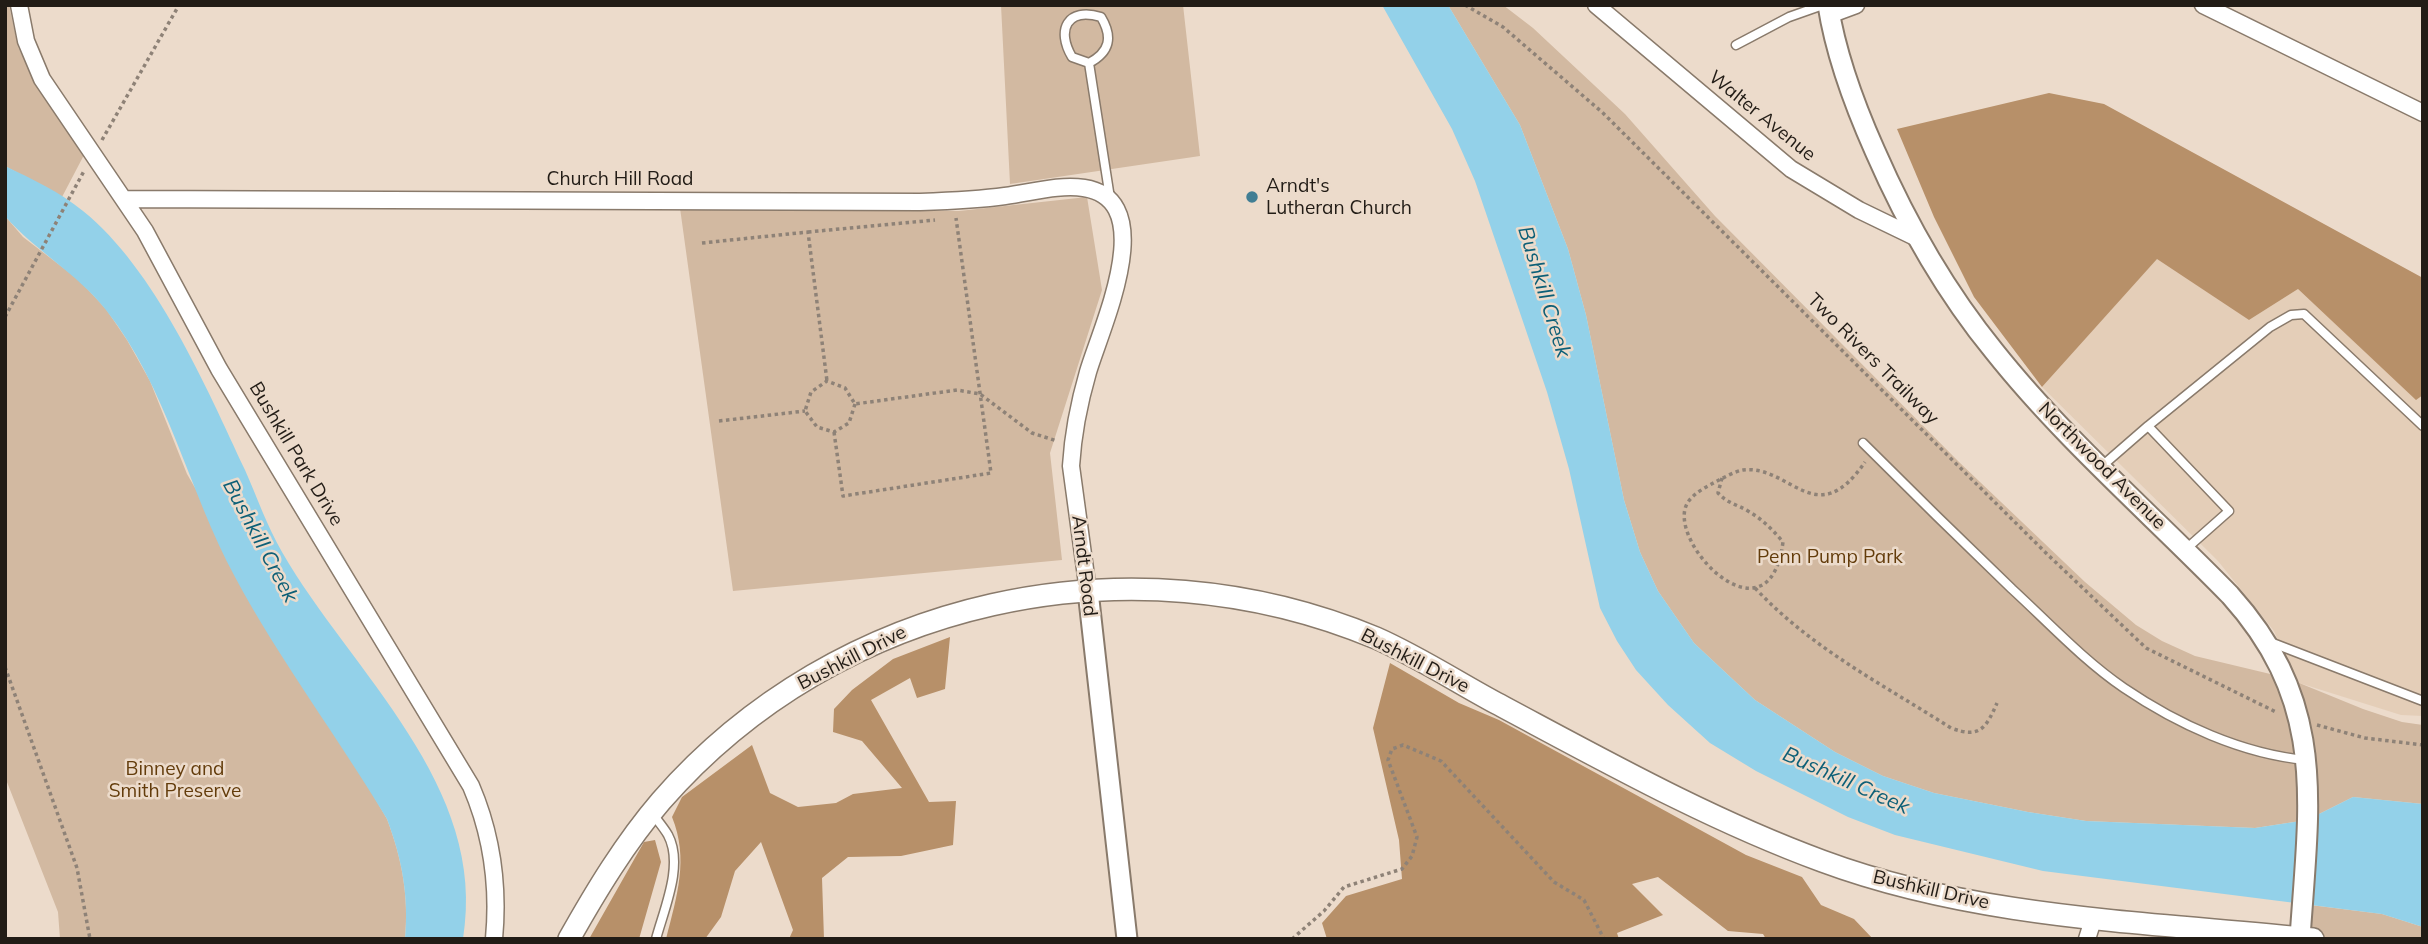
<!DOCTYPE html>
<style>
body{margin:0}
#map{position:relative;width:2428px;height:944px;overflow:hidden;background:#ecdbcb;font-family:Mulish,sans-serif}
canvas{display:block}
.frame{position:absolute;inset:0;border:7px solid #221c16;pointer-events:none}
</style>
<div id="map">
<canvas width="2428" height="944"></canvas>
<div class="frame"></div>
</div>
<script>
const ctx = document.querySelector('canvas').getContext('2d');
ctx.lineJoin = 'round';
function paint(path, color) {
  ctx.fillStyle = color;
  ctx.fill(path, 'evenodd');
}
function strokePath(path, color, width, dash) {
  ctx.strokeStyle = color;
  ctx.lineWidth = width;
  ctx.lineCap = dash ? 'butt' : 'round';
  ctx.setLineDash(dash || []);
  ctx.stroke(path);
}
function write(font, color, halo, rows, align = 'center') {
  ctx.font = font + ' Mulish,sans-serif';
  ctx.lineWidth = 5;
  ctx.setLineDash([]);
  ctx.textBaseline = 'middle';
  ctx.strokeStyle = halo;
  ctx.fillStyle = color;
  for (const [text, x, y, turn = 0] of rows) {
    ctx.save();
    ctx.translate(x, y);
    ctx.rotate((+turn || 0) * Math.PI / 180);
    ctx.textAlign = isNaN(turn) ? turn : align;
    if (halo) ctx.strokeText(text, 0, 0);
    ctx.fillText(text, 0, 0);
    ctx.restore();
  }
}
paint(new Path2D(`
 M2157 258 2249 320 2298 289 2416 399 2423 395V716L2401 715 2296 682 2274 631 2218 561 2042 387Z`), '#e4ceb8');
paint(new Path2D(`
 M5 5H9L18 47 34 80 84 155 62 197 5 166Z
 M1001 5H1183L1200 156 1010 184Z
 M1448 5H1503L1533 28 1625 114 1715 216 1959 462 2085 582 2136 625 2162 641 2195 656 2287 678 2363 709 2402 722 2423 725V804L2353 797 2307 820 2255 828 2086 821 2028 812 1934 793 1883 776 1835 752 1755 700 1694 643 1658 591 1640 552 1624 500 1586 315 1568 249 1520 125Z
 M1087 197 1102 290 1050 453 1062 560 733 591 680 208 959 211Z
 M5 216 23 237 79 280 106 309 127 340 150 381 187 474 387 819C402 859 409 896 405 939H60L58 912 5 777Z
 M2302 904 2382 914 2423 927V939H2313Z`), '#d2b9a1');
paint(new Path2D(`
 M2049 93 2104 104 2423 278V395L2416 400 2298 289 2249 320 2157 259 2042 387 1974 297 1934 217 1897 129Z
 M950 637 945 689 917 698 910 678 871 700 929 802 956 801 953 845 901 856 848 857 822 878 824 939H789L793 930 761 842 735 871 721 917 705 939H666C677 896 689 859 672 817L682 797 752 745 770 793 798 807 836 803 853 794 902 788 862 741 833 732 834 709 852 690 893 659Z
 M1390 663 1459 703 1499 720 1746 855 1802 877 1821 905 1854 919 1873 939H1766L1763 934 1728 931 1658 877 1632 884 1663 915 1617 933 1619 939H1327L1322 923 1346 896 1402 879 1399 840 1373 728Z
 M655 840 661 862 639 939H589L644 842Z`), '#b79069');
paint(new Path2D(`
 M1382 5H1448L1520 125 1568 249 1586 315 1624 500 1640 552 1658 591 1694 643 1755 700 1835 752 1883 776 1934 793 2028 812 2086 821 2255 828 2307 820 2353 797 2423 804V927L2382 914 2043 871 1895 835 1848 817 1756 771 1710 743 1668 705 1636 670 1617 641 1600 608 1569 469 1547 392 1475 181 1452 129Z
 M5 166C32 179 60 192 83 211 155 269 206 386 245 470 257 497 267 526 282 552 351 672 489 786 463 939H405C409 896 402 859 387 819 338 737 280 661 235 577 188 490 167 387 106 310 77 273 35 251 5 216Z`), '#93d1e9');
const service = new Path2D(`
 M1736 45 1789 17 1823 5
 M1089 63 1072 57C1056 30 1067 7 1101 17 1113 37 1110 52 1089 63L1110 198
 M2148 426 2270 327 2291 315 2304 314 2423 426
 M1863 443C1912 492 1962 541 2012 589 2048 622 2083 660 2124 688 2177 724 2242 754 2306 760
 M2102 466 2148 426 2229 511 2186 549
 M2270 642 2423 701
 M652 813C657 820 664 828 668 835 684 865 664 909 656 939`);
const minor = new Path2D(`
 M19 5 26 41 42 79 145 231 219 369 471 786C492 835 499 886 494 939
 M1596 5 1791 169 1859 210 1917 238
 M2203 5 2423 113
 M1829 15 1856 5
 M124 199 920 202C949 201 977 200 1005 196 1030 193 1059 184 1084 188 1162 200 1100 330 1088 372 1079 403 1073 433 1071 466L1088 591
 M2087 939 2093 920`);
const tertiary = new Path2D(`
 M1828 5C1836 56 1854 104 1875 151 1906 222 1945 291 1994 351 2064 439 2151 514 2230 595 2328 704 2309 802 2300 938
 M1088 591 1127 939`);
const secondary = new Path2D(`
 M569 939C596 891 625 843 661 801 838 598 1129 535 1376 638 1417 656 1457 682 1496 703 1603 760 1708 819 1822 861 1978 919 2149 922 2313 939`);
strokePath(service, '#897a6b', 11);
strokePath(minor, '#897a6b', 19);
strokePath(tertiary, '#897a6b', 23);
strokePath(secondary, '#897a6b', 24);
strokePath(new Path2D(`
 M1465 5 1503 27 1603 113 2048 555 2146 648 2276 712
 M102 140 179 5
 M808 232 935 220
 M702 243 808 232 827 381
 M5 317 84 171
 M855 404 849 423 834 432 817 427 805 411 811 392 827 381 845 388 855 404 957 390 980 394 1032 433 1057 441
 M719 421 805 411
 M834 432 843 496 991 473 956 218
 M1722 478 1718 493C1727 503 1736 504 1748 511 1762 519 1773 530 1783 542 1769 650 1663 540 1688 502 1695 492 1708 486 1719 480 1725 477 1736 471 1743 470 1790 464 1816 534 1865 462
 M1755 588C1811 648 1882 684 1951 728 1980 739 1986 728 1997 703
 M5 667 77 868 90 939
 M2317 725 2365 738 2423 745
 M1292 939 1324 911 1344 887 1402 869 1412 856 1417 837 1388 760 1392 749 1403 745 1441 761 1554 882 1584 900 1604 939`), '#8e8277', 3.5, [3.5, 3.5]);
strokePath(service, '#fff', 8);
strokePath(minor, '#fff', 16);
strokePath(tertiary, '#fff', 19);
strokePath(secondary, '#fff', 21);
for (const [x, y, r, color] of [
 [1252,197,7,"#417e94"]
]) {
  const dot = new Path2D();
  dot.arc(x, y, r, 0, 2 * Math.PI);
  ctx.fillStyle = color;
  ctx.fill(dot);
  strokePath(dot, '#ecdbcb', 2.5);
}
write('19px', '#221c16', '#ecdbcb', [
 ["Walter Avenue",1762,116,39],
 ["Church Hill Road",620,179],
 ["Two Rivers Trailway",1873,359,45],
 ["Bushkill Park Drive",296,454,59],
 ["Northwood Avenue",2102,466,45],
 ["Arndt Road",1084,566,83],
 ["Bushkill Drive",852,658,-27],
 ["Bushkill Drive",1415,661,27],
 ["Bushkill Drive",1931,890,13]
]);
write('19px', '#221c16', '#ecdbcb', [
 ["Arndt's",1266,186],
 ["Lutheran Church",1266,208]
], 'left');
write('19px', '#633c0b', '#ecdbcb', [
 ["Penn Pump Park",1830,557],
 ["Binney and",175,769],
 ["Smith Preserve",175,791]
]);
write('italic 21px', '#0c5f77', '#ecdbcb', [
 ["Bushkill Creek",1544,292,73],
 ["Bushkill Creek",260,541,62],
 ["Bushkill Creek",1846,781,24]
]);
</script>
